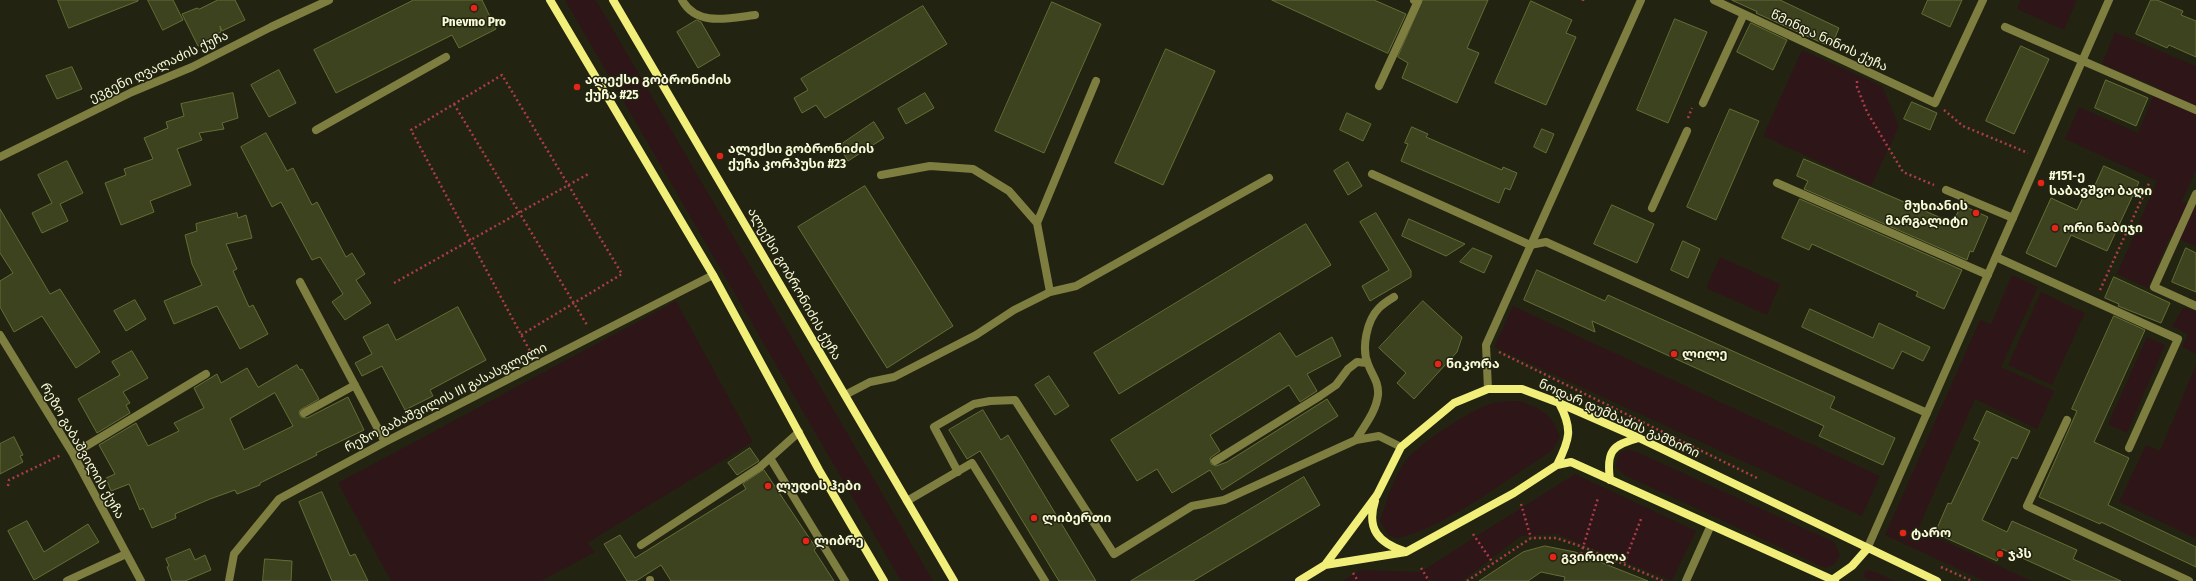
<!DOCTYPE html>
<meta charset="utf-8">
<style>
body{margin:0}
canvas{display:block;background:#222411}
</style>
<canvas width="2196" height="581"></canvas>
<script>
const ctx = document.querySelector('canvas').getContext('2d');
ctx.lineJoin = 'round';
function paint(path, color) {
  ctx.fillStyle = color;
  ctx.fill(path, 'evenodd');
}
function strokePath(path, color, width, dash) {
  ctx.strokeStyle = color;
  ctx.lineWidth = width;
  ctx.lineCap = dash ? 'butt' : 'round';
  ctx.setLineDash(dash || []);
  ctx.stroke(path);
}
function write(font, color, halo, rows, align = 'center') {
  ctx.font = font + ' "Fira Sans Condensed","Noto Sans Georgian",sans-serif';
  ctx.lineWidth = 3;
  ctx.setLineDash([]);
  ctx.textBaseline = 'middle';
  ctx.strokeStyle = halo;
  ctx.fillStyle = color;
  for (const [text, x, y, turn = 0] of rows) {
    ctx.save();
    ctx.translate(x, y);
    ctx.rotate((+turn || 0) * Math.PI / 180);
    ctx.textAlign = isNaN(turn) ? turn : align;
    if (halo) ctx.strokeText(text, 0, 0);
    ctx.fillText(text, 0, 0);
    ctx.restore();
  }
}
paint(new Path2D(`
 M565 0H596L933 581H901Z
 M2021 0H2077L2064 30 2017 9Z
 M2115 32 2196 66V107L2194 113 2196 114V170L2182 201 2196 207V246L2170 236 2148 288 2117 274 2157 181 2065 139 2079 107 2138 133 2157 87 2102 64Z
 M1802 50 1882 86 1899 126 1871 186 1763 136Z
 M1720 257 1780 284 1767 315 1706 288Z
 M2012 275 2038 287 2001 367 2054 391 2037 429 1975 399 1918 529 2032 581H1984L1885 535 1980 320 1991 324Z
 M2041 292 2085 313 2052 385 2008 365Z
 M676 301 753 442 587 543 595 552 541 581H391L338 483Z
 M1513 306 1880 476 1862 516 1494 347Z
 M2184 307 2196 312V354L2182 347 2188 334 2172 326Z
 M2147 337 2165 345 2127 433 2108 424Z
 M2196 365V536L2195 538 2119 502 2146 445 2160 451Z
 M1520 401C1543 410 1552 413 1560 437L1553 450C1512 476 1446 527 1399 538 1396 538 1391 536 1388 535L1380 521C1386 502 1392 482 1403 465 1415 445 1473 408 1496 402 1503 401 1512 401 1520 401Z
 M1628 449 1637 452 1834 542 1840 555 1835 564 1825 568 1624 475 1616 467 1618 454Z
 M1575 474 1696 531 1672 581 1557 534 1521 536 1462 581H1342L1360 570 1420 572Z
 M1870 570 1895 581 1867 580 1863 576 1865 571Z`), '#2e1517');
const building = new Path2D(`
 M58 0H138V1L69 28Z
 M148 0H173L183 20 163 30Z
 M218 0H235L245 20 222 31 220 26 221 32 217 34 219 37 198 46 182 14 197 8 199 9Z
 M414 0H482L496 29 459 48 452 35 336 93 314 50Z
 M1272 0H1374L1406 14 1388 53Z
 M1423 0H1488L1467 48 1479 53 1457 103 1402 78 1408 63 1398 57Z
 M1732 0H1780L1839 28 1831 47 1756 13 1757 12Z
 M1928 0H1962L1950 27 1922 14Z
 M2151 0H2157L2183 11 2181 15 2196 21V57L2169 45 2167 48 2136 34Z
 M1531 1 1572 20 1566 33 1576 37 1546 105 1495 83Z
 M1052 2 1101 24 1044 153 995 131Z
 M923 6 947 44 825 118 816 105 802 113 794 98 808 90 801 79Z
 M1675 19 1707 32 1668 123 1637 110Z
 M697 20 701 22 720 55 698 68 677 32Z
 M1751 23 1787 40 1773 70 1737 52Z
 M2021 46 2049 59 2014 134 1986 121Z
 M1166 49 1215 71 1163 185 1115 163Z
 M72 67 82 89 57 99 46 76Z
 M279 70 296 103 269 117 251 85Z
 M2106 80 2148 98 2136 126 2095 108Z
 M233 93 238 118 222 123 224 129 199 133 202 140 177 149 191 185 150 201 154 212 121 225 105 183 126 175 124 169 153 159 144 138 168 128 166 122 184 116 181 104Z
 M925 93 934 108 906 124 898 109Z
 M1912 102 1937 113 1930 130 1904 119Z
 M1730 109 1759 121 1716 220 1687 207Z
 M1347 113 1371 124 1363 141 1340 130Z
 M874 122 884 138 848 161 839 146Z
 M1412 127 1428 134 1426 137 1502 170 1503 167 1517 173 1510 190 1505 188 1499 203 1401 161 1408 144 1405 143Z
 M1542 129 1554 134 1546 153 1534 147Z
 M266 133 287 171 293 168 312 205 317 202 346 257 352 253 365 274 356 280 371 303 345 320 332 302 343 294 320 257 312 260 281 202 272 207 241 147Z
 M1804 159 1953 223 1961 205 1988 217 1973 252 1970 251 1967 260 1804 189 1808 181 1797 176Z
 M67 161 83 193 60 204 68 221 42 233 32 213 52 203 38 175Z
 M1348 162 1362 186 1348 195 1334 171Z
 M2104 166 2139 182 2107 251 2071 235 2056 267 2026 253 2051 198 2077 210 2087 189 2092 191Z
 M865 186 953 326 887 368 798 227Z
 M1800 199 1962 270 1944 309 1916 296 1918 292 1812 244 1809 250 1782 238Z
 M1612 205 1654 224 1637 263 1594 244Z
 M0 209 50 294 60 289 100 352 76 368 42 316 14 332 0 307V281L13 273 0 253Z
 M237 213 238 218 246 215 252 238 226 244 237 269 233 271 249 307 253 305 268 334 240 349 217 306 174 324 164 301 202 285 192 264 185 235 197 231 196 224Z
 M1376 213 1411 271V277L1370 301 1362 286 1389 270 1360 222Z
 M1409 219 1465 244 1446 256 1402 236Z
 M1306 224 1331 265 1119 394 1094 353Z
 M1683 241 1700 249 1688 278 1671 270Z
 M1473 248 1492 256 1484 273 1460 262Z
 M2186 248 2196 253V292L2172 282Z
 M1537 270 1605 301 1608 295 1835 397 1830 408 1895 438 1883 465 1819 436 1824 426 1592 321 1595 332 1524 300Z
 M2114 277 2170 303 2161 323 2118 306 2119 304 2105 298Z
 M135 300 146 319 126 331 114 311Z
 M1423 301 1462 337 1457 352 1414 399 1397 383 1406 373 1379 348Z
 M458 307 486 360 430 390 433 396 405 410 382 366 362 376 355 363 372 354 363 337 388 324 396 340Z
 M1810 309 1873 338 1879 323 1930 347 1923 361 1902 351 1893 369 1802 327Z
 M2114 316 2145 330 2094 442 2129 458 2108 505 2196 547V567L2101 522 2100 524 2039 497 2077 411 2072 409Z
 M1280 333 1296 357 1332 337 1341 356 1307 374 1317 391 1300 402 1289 385 1210 435 1220 451 1210 458 1211 464 1216 466 1227 462 1327 399 1338 416 1222 490 1210 470 1172 493 1157 469 1137 481 1111 440Z
 M132 351 148 378 123 392 130 403 126 405 130 413 97 433 78 399 120 375 112 362Z
 M297 365 300 370 302 369 319 399 300 410 299 413 301 417 307 418 348 397 364 430 316 453 317 455 260 483V485L237 494 235 490 210 499 175 514 176 518 152 528 143 508 140 510 129 484 111 491 106 478 115 474 99 445 136 423 148 446 179 431 174 423 204 408 194 388 217 374 221 383 247 368 258 387ZM275 393 293 426 244 450 230 419Z
 M1049 376 1069 406 1055 415 1035 385Z
 M983 410 1001 440 1008 435 1096 581H1059L980 451 967 459 949 430Z
 M1987 411 2030 431 2017 459 2012 457 1982 520 2007 532 2012 521 2077 550 2073 559 2121 581H2073L2002 549 1997 561 1935 533 1948 503 1951 504 1980 442 1974 439Z
 M14 437 23 455 20 456 23 462 0 474V444Z
 M750 448 759 461 737 475 728 463Z
 M764 470 816 548 814 550 834 581H671L661 565 636 581H627L604 544 620 535 635 558 746 489 743 484Z
 M1304 477 1320 505 1295 520 1193 581H1131Z
 M322 492 350 556 355 554 368 581H332L299 502Z
 M27 521 44 552 88 524 99 542 34 580 8 531Z
 M1545 546 1575 552 1648 581H1564L1565 577 1541 572 1528 581H1479L1523 552Z
 M190 549 195 560 205 555 211 570 185 581H172L167 567 169 566 166 559Z
 M265 559 292 561 291 581H263Z`);
paint(building, '#3e431f');
strokePath(building, '#646d34', 1);
strokePath(new Path2D(`
 M1583 0V1
 M1857 81V87L1867 112 1903 172 1934 185
 M454 104 587 325
 M1944 110 1963 126 2028 153
 M1688 118 1692 108
 M394 283 590 173
 M2100 290 2150 181
 M521 335 622 274 502 75 411 130 531 353
 M1499 352 1757 478
 M8 486 9 480 61 455
 M1521 504 1531 538
 M1473 534 1493 563
 M1581 554 1598 498
 M1624 563 1641 519
 M1941 567 1972 581
 M1421 568 1429 581
 M1353 573 1358 581
 M1467 581 1531 538H1556L1583 547 1663 581`), '#ac3c47', 2.5, [2, 3]);
strokePath(new Path2D(`
 M682 0C697 27 729 18 755 15
 M1714 0 1935 103 1983 0
 M2005 27 2196 110
 M1379 86 1418 1 1414 0
 M1703 103 1744 14
 M316 130 446 57
 M1372 174 1530 245 1546 242 1927 413
 M881 175 930 166 973 169 1009 191 1037 223
 M1777 183 1988 275
 M1946 190 2013 218
 M2196 194 2154 287 2196 306
 M1652 208 1687 131
 M1996 257 2178 339 2129 448
 M300 282 385 442
 M1050 292 1037 223 1096 81
 M845 395 870 382 894 377 976 335 1014 310 1050 292 1076 286 1269 178
 M304 413 355 385
 M2067 420 2027 506 2189 581
 M1356 440C1364 426 1376 412 1378 395 1379 382 1372 375 1368 364 1361 348 1367 320 1379 308 1383 304 1389 300 1394 297
 M770 458 845 581
 M1215 461 1320 396 1336 385 1348 369 1357 362 1367 363
 M958 472 934 427 974 404 990 401 1015 400 1114 554 1192 506 1224 500 1356 440 1379 436 1401 447
 M907 501 972 463 1045 581
 M641 545 760 467 799 432
 M650 580V581
 M229 581 234 554 279 499 385 442 713 275
 M1686 581 1711 525`), '#7e7e41', 8);
strokePath(new Path2D(`
 M0 157 132 92 192 67 271 27 329 0
 M0 335 73 454 141 581
 M1488 389 1486 345 1641 0
 M73 454 206 374
 M1867 549 2109 0
 M67 581 126 554`), '#7e7e41', 8);
strokePath(new Path2D(`
 M550 0 713 275 819 470 884 581
 M613 0 954 581
 M1557 465C1570 439 1573 429 1559 403
 M1610 480C1606 451 1612 445 1639 438
 M1375 501C1366 529 1379 543 1404 551
 M1325 565 1406 552 1514 493 1557 465 1571 462 1835 581
 M1832 580 1852 566 1867 549
 M1299 581 1325 565 1377 495 1401 447 1454 403 1488 389H1522L1559 403 1639 438 1937 581`), '#f1ef79', 8);
for (const [x, y, r, color] of [
 [474,8,4,"#e72418"],
 [577,87,4,"#e72418"],
 [720,156,4,"#e72418"],
 [2041,183,4,"#e72418"],
 [1976,213,4,"#e72418"],
 [2055,228,4,"#e72418"],
 [1674,354,4,"#e72418"],
 [1438,364,4,"#e72418"],
 [768,486,4,"#e72418"],
 [1034,518,4,"#e72418"],
 [1903,533,4,"#e72418"],
 [806,541,4,"#e72418"],
 [2000,554,4,"#e72418"],
 [1553,557,4,"#e72418"]
]) {
  const dot = new Path2D();
  dot.arc(x, y, r, 0, 2 * Math.PI);
  ctx.fillStyle = color;
  ctx.fill(dot);
  strokePath(dot, '#222411', 1.5);
}
write('bold 13px', '#f9fbd8', '#222411', [
 ["Pnevmo Pro",474,22,"center"],
 ["ალექსი გობრონიძის",585,80],
 ["ქუჩა #25",585,95],
 ["ალექსი გობრონიძის",728,149],
 ["ქუჩა კორპუსი #23",728,164],
 ["#151-ე",2049,176],
 ["საბავშვო ბაღი",2049,191],
 ["მუხიანის",1968,206,"right"],
 ["მარგალიტი",1968,221,"right"],
 ["ორი ნაბიჯი",2063,228],
 ["ლილე",1682,354],
 ["ნიკორა",1446,364],
 ["ლუდის ჰები",776,486],
 ["ლიბერთი",1042,518],
 ["ტარო",1911,533],
 ["ლიბრე",814,541],
 ["ჯპს",2008,554],
 ["გვირილა",1561,557]
], 'left');
write('13px', '#f9fbd8', '#222411', [
 ["წმინდა ნინოს ქუჩა",1829,41,25],
 ["ევგენი ღვალაძის ქუჩა",159,67,-25],
 ["ალექსი გობრონიძის ქუჩა",794,284,60],
 ["რეზო გაბაშვილის III გასასვლელი",446,398,-27],
 ["ნოდარ დუმბაძის გამზირი",1619,419,24],
 ["რეზო გაბაშვილის ქუჩა",82,451,60]
]);
</script>
